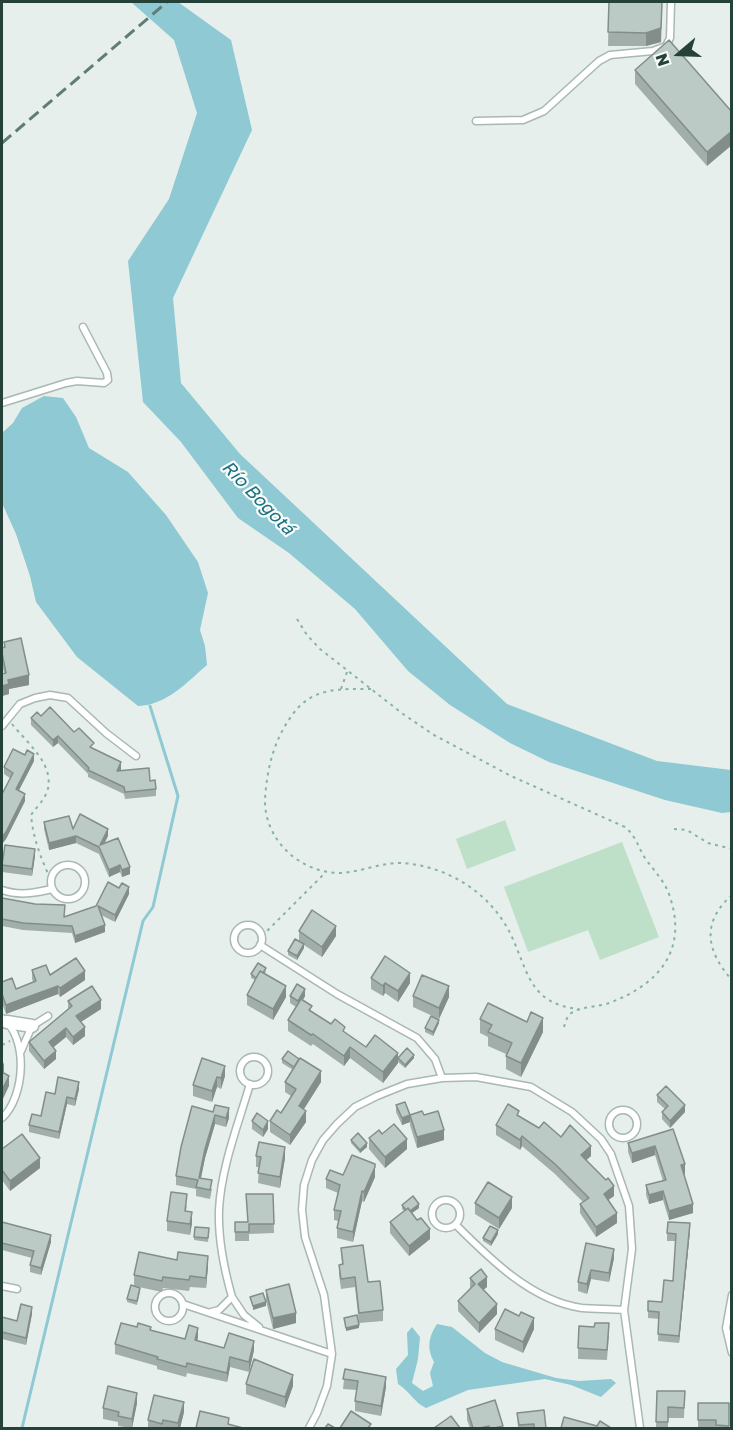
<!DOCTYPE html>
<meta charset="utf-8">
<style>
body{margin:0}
#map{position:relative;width:733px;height:1430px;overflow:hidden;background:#e6efeb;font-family:"Golos Text",sans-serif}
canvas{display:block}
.frame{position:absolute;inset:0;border:3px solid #24423a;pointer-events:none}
.north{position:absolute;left:649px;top:24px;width:60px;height:60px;-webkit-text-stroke:4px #f7fbf9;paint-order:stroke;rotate:251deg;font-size:16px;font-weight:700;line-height:24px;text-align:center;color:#24423a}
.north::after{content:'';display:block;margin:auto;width:21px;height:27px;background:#24423a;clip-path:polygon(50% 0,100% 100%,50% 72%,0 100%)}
</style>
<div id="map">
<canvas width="733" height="1430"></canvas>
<div class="frame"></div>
<div class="north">N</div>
</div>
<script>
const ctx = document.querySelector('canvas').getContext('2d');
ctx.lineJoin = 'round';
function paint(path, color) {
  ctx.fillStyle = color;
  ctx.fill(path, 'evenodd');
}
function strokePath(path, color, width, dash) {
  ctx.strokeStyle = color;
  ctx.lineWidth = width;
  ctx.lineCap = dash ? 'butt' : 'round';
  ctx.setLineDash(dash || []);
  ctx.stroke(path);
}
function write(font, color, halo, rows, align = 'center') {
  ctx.font = font + ' "Golos Text",sans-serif';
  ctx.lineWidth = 4.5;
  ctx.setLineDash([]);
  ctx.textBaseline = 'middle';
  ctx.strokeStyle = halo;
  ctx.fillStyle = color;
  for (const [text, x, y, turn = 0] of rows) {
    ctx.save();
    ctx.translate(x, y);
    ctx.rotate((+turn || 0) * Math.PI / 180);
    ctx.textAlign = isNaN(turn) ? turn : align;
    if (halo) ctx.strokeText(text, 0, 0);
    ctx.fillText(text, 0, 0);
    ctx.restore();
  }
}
paint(new Path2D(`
 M505 820 516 850 467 869 456 839Z
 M622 842 659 937 600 960 588 930 528 952 504 887Z`), '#bfe0c8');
paint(new Path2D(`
 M131 2H178L231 40 252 130 173 298 181 383 240 454 507 704 657 761 731 770V812L722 813 665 800 549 762 510 743 450 705 408 671 355 609 289 553 238 518 181 442 143 402 128 261 169 199 197 113 174 40Z
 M44 396 63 398 76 417 89 448 128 472 166 515 198 562 208 593 200 630 205 646 207 665C187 682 167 705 138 706L77 657 36 602 30 576 16 534 2 503V433L13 423 22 408Z
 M437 1324 452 1327 485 1353 502 1362 556 1378 579 1381 611 1379 616 1383 601 1397 571 1385 545 1379 468 1390 426 1408C415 1403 409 1391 398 1384L396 1369 408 1355 407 1333 412 1327 420 1337 418 1359 412 1383 423 1391 433 1386 430 1373 434 1362C426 1348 429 1336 437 1324Z`), '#8ec9d4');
strokePath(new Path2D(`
 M22 1428 143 921 153 907 178 796 150 706`), '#8ec9d4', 3);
const lane = new Path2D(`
 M476 121 523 120 544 111 599 61 610 55 653 51 666 46 670 38 671 2
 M2 403 66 383 77 381 104 383 108 380 107 373 83 327
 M2 726 20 704 35 698 50 695 68 698 106 733 136 756
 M51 882a17 17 0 1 1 34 0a17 17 0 1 1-34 0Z
 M2 890C19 896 35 893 52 889
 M234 939a14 14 0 1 1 28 0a14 14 0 1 1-28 0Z
 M260 945 337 994 417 1038 435 1059 442 1078
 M2 1018C29 1037 25 1097 2 1118
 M21 1051 32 1026 48 1016
 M240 1071a14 14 0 1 1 28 0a14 14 0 1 1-28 0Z
 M609 1124a14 14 0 1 1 28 0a14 14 0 1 1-28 0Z
 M432 1214a14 14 0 1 1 28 0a14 14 0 1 1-28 0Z
 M456 1225C490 1259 532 1301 582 1308 596 1309 610 1309 624 1310
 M2 1286 17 1289
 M155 1307a14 14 0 1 1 28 0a14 14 0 1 1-28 0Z
 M732 1295 726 1328 732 1353
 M232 1297C224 1269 218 1240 219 1210 221 1168 238 1125 250 1084
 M183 1304 332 1354
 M211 1312 219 1310 232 1297 244 1315 259 1327
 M309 1428 317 1413 327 1386 332 1354 324 1295 305 1237 302 1210 304 1185 312 1160 323 1140 337 1124 355 1107 377 1096 407 1084 442 1078 476 1077 531 1087 572 1112 601 1139 611 1154 629 1206 632 1249 624 1310 640 1428`);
const street = new Path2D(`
 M7 1022 32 1026`);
strokePath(lane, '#a8b8b2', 9);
strokePath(street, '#a8b8b2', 15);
strokePath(new Path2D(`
 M297 619 307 635 320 649 403 714 434 735 511 776 625 827C636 836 638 847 645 858 654 871 665 881 670 897 688 951 658 985 609 1003 598 1007 584 1006 573 1012 567 1015 566 1021 564 1027
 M341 689 347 672
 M371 689C341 689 312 687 293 714 274 739 267 768 265 799 264 840 300 873 340 873 362 872 381 862 403 863 427 865 450 873 470 887 486 898 500 914 509 931 528 968 527 1004 579 1009
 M12 724C27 743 56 765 47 792 44 800 36 808 31 815 33 838 41 859 51 880
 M674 829 687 830 708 843 732 849
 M732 895C701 922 706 951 732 980
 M262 936 326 872
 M2 1045 10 1041`), '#86b3a5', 2, [3, 4.5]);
strokePath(lane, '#fff', 6);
strokePath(street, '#fff', 12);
strokePath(new Path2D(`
 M2 143 167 2`), '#5f7d75', 3, [12, 6]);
paint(new Path2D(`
 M609 2H662L661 42 646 46H608Z
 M635 70 732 112 707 166 635 84Z
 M4 642 29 685 9 689V694L2 696V674L4 673 2 663V648L4 647Z
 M41 716 74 732 94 749 121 770 120 771 150 781 156 789V796L125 799 124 794 88 777V774L58 743 53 747 31 725V718Z
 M34 761 19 790 25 801 6 839 2 844V794L10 778 4 774V767Z
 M44 822 73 829 108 836 104 843 130 874 122 877 120 872 109 877 99 854 76 843 49 850 44 829Z
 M35 856 32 876 2 872V865Z
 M129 894 115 922 101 915 105 932 75 943 72 933 23 930 2 926V898L65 917Z
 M299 931 336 936 322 957 304 945V948L297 960 288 955V951L299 941Z
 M32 970 50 975 85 980 60 997 58 994 6 1014 2 1003V982L16 989 33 982 32 979Z
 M266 971 265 974 286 997 273 1020 247 1005V995L255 980 251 978V974Z
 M371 978 410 983 398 1002 385 993 383 996 371 989Z
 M290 996H305L303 1000 312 1012 345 1033 366 1047 398 1063 383 1083 350 1058 344 1066 313 1044 311 1046 288 1031V1020L296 1007 290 1003Z
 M413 996 449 997 439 1019 413 1007Z
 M68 1001 101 1009 81 1022 85 1036 73 1045 66 1037 53 1047 56 1059 44 1069 29 1051V1042L68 1009Z
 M480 1019 543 1032 521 1077 506 1069V1054L488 1046V1037L480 1033Z
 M439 1023 433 1036 425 1032V1028Z
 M398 1058H414L405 1068 398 1062Z
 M282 1059 321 1082 303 1110 306 1122 290 1145 270 1132V1121L281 1113 291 1096 285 1092V1082L293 1070 282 1063Z
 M225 1066V1076L221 1089 217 1087 212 1102 193 1096V1085Z
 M79 1089 75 1106 67 1104 59 1139 29 1132V1125L41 1116 55 1094Z
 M657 1095 685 1112 670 1128 662 1119V1112L665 1109 657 1102Z
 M396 1105 410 1114 424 1115 444 1140 417 1148 410 1125V1122L402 1125 396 1112Z
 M192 1106 229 1118 226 1127 215 1124 205 1158 201 1178 212 1189 210 1199 196 1196V1189L176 1185V1176Z
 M519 1116 539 1128 561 1137 591 1156 586 1160 614 1196 608 1200 617 1223 596 1237 580 1213V1204L583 1202 555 1174 522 1146 520 1150 496 1135V1125Z
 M252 1121 268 1129 263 1137 252 1129Z
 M673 1129 685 1174H683L693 1213 669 1220 663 1200 649 1204 646 1195V1185L663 1181 655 1155 632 1163 628 1152V1143Z
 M382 1134 407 1149 385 1168 369 1149V1138Z
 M351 1140 367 1147 360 1153 351 1143Z
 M2 1149 40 1168 10 1191 2 1180Z
 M256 1156 285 1158 280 1188 258 1183 259 1167H256Z
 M343 1175 375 1177 364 1202 362 1201 353 1242 337 1238V1228L338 1221 334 1220V1210L338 1193 326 1188V1179Z
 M273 1194 274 1233 249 1234V1241H235V1222H247Z
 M475 1203 512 1208 499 1229 475 1214Z
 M187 1205 186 1211 192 1223 190 1235 167 1231V1221Z
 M402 1205 419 1208 412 1213 430 1239 409 1256 390 1233V1222L404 1211 402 1209Z
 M2 1222 51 1242 41 1275 30 1272V1265L32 1258 2 1250Z
 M195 1227 209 1228 208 1242 194 1240Z
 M690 1230 679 1343 658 1341 659 1319 648 1318V1301L662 1302 673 1281 676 1241H667V1233Z
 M498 1234 491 1246 483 1241V1238Z
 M341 1248 368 1282 383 1310V1321L359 1323 355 1287 341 1289 339 1275V1265H342Z
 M614 1249V1258L609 1282 591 1279 587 1294 578 1291V1282Z
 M177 1260 208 1266 206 1288 190 1287 189 1291 163 1288 162 1292 134 1286V1275Z
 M470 1278 487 1287 483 1290 497 1314 479 1333 458 1311V1301L470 1289Z
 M266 1290 296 1323 273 1329 266 1301Z
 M140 1291 137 1305 127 1302V1299Z
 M32 1314 26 1345 2 1339V1317L17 1321Z
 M519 1316 534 1329 523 1353 495 1340V1329Z
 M137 1327 151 1330 185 1339 198 1337 197 1341 224 1348 254 1350 249 1372 230 1367 227 1382 187 1373 186 1377 157 1369V1366L115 1354V1344Z
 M609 1334 607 1360 578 1359V1348Z
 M345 1369 386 1387 381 1416 355 1411V1401L357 1390 343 1389Z
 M246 1384 293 1386 285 1408 246 1394Z
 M657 1391H685L684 1418H668V1428H656Z
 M137 1403 132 1428 118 1426V1422L103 1419V1408Z
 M698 1403H729V1428H698Z
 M467 1409 503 1428H470L467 1420Z
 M184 1412 180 1428H148V1420Z
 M517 1413 546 1428H518Z`), '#a1aea9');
paint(new Path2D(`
 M662 2 661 42 646 46V33Z
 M732 131V145L707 166V152Z
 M29 675V685L9 689V694L2 696V686L8 680Z
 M58 736V743L53 747V740Z
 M34 754V761L16 796V789Z
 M121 762V770L117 778V771Z
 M25 794V801L6 839 2 844V837Z
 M108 829V836L101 851 100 845Z
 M76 836V843L49 850V843Z
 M35 849V856L32 876V869Z
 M120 865V872L109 877V870Z
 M130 867V874L122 877V870Z
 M129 887V894L115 922V915Z
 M105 925V932L75 943V936Z
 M336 926V936L322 957V947Z
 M304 944V948L297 960V956Z
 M85 971V980L60 997V988Z
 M410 973V983L398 1002V991Z
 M385 983V993L383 996V986Z
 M58 986V994L6 1014V1005Z
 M286 986V997L273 1020V1009Z
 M449 986V997L439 1019V1008Z
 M305 989V996L298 1008V1001Z
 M101 1000V1009L76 1025V1016Z
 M543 1018V1032L521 1077V1063Z
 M439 1020V1023L433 1036V1032Z
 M85 1027V1036L73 1045V1037Z
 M66 1028V1037L49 1051V1042Z
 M350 1047V1058L344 1066V1056Z
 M56 1051V1059L44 1069V1061Z
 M398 1053V1063L383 1083V1072Z
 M414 1055V1058L405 1068V1065Z
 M4 1062V1072L2 1077V1067Z
 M225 1066V1076L221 1089V1078Z
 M321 1071V1082L299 1117V1106Z
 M9 1076V1086L2 1101V1090Z
 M217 1077V1087L212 1102V1091Z
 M79 1082V1089L75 1106V1099Z
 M67 1097V1104L59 1139V1132Z
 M685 1105V1112L670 1128V1121Z
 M229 1108V1118L226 1127V1118Z
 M306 1111V1122L290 1145V1135Z
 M215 1115V1124L205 1158 199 1187V1178L205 1149Z
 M410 1115V1122L402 1125V1118Z
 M268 1121V1129L263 1137V1130Z
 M444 1130V1140L417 1148V1137Z
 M522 1136V1146L520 1150V1140Z
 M407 1139V1149L385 1168V1157Z
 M367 1143V1147L360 1153V1150Z
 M591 1146V1156L581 1165V1155Z
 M655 1146V1155L632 1163V1153Z
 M285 1147V1158L280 1188V1177Z
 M40 1158V1168L10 1191V1181Z
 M685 1164V1174L681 1175V1165Z
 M375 1167V1177L364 1202V1192Z
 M614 1186V1196L604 1203V1194Z
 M362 1191V1201L353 1242V1232Z
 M663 1191V1200L649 1204V1195Z
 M512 1197V1208L499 1229V1218Z
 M419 1204V1208L408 1216V1212Z
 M693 1204V1213L669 1220V1211Z
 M192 1212V1223L190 1235V1224Z
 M617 1213V1223L596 1237V1227Z
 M690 1223V1230L679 1343V1336Z
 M430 1229V1239L409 1256V1246Z
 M498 1230V1234L491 1246V1242Z
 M51 1235V1242L41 1275V1268Z
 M614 1249V1258L609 1282V1273Z
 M208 1256V1266L206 1288V1278Z
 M591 1270V1279L587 1294V1284Z
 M487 1277V1287L478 1294V1284Z
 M266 1302V1306L253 1310V1306Z
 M497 1304V1314L479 1333V1323Z
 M32 1307V1314L26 1345V1338Z
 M296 1313V1323L273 1329V1318Z
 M534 1318V1329L523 1353V1342Z
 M359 1325V1328L346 1331V1328Z
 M198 1328V1337L195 1350V1340Z
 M254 1341V1350L249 1372V1362Z
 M230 1357V1367L227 1382V1373Z
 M293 1375V1386L285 1408V1397Z
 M386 1377V1387L381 1416V1406Z
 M137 1393V1403L132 1428V1419Z
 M184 1402V1412L180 1428H178V1423Z`), '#838d89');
const building = new Path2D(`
 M609 2H662L661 28 646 33 608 32Z
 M669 40 732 112V131L707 152 635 70Z
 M21 638 29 675 8 680 9 684 2 686V674L6 673 2 653V648L5 647 4 642Z
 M50 707 74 732 79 728 94 743 90 747 121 762 117 771 149 768 150 781 155 780 156 789 125 792 124 787 88 770 89 768 58 736 53 740 31 718 37 712 41 716Z
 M13 749 25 755 27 750 34 754 16 789 25 794 6 832 2 837V794L13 773 4 767Z
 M80 814 108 829 100 845 118 838 130 867 122 870 120 865 109 870 99 847 76 836 49 843 44 822 69 816 73 829Z
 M5 845 35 849 32 869 2 865Z
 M108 882 119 888 122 883 129 887 115 915 98 906 105 925 75 936 72 926 23 923 2 919V898L35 904 65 905 64 917 96 906Z
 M312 910 336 926 322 947 299 931Z
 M295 939 304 944 297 956 288 951Z
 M385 956 410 973 398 991 385 983 383 986 371 978Z
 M76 958 85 971 60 988 58 986 6 1005 2 994V982L12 978 16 989 36 981 32 970 46 965 50 975Z
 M258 963 266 968 263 973 260 971 256 978 251 974Z
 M260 971 286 986 273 1009 247 995Z
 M422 975 449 986 439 1008 413 996Z
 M297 984 305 989 298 1001 290 996Z
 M92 986 101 1000 76 1016 85 1027 73 1037 66 1028 49 1042 56 1051 44 1061 29 1042 72 1006 68 1001Z
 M301 999 312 1006 309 1010 331 1024 335 1019 345 1027 343 1031 366 1047 375 1035 398 1053 383 1072 350 1047 344 1056 313 1034 311 1035 288 1020Z
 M488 1003 527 1022 531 1012 543 1018 521 1063 506 1056 512 1043 488 1032 492 1025 480 1019Z
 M431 1016 439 1020 433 1032 425 1028Z
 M407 1048 414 1055 405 1065 398 1058Z
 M288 1051 299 1059 294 1067 282 1059Z
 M202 1058 225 1066 221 1078 217 1077 212 1091 193 1085Z
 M300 1058 321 1071 299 1106 306 1111 290 1135 270 1121 277 1110 281 1113 296 1089 285 1082Z
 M2 1072 9 1076 2 1090Z
 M58 1077 79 1082 75 1099 67 1097 59 1132 29 1125 32 1114 41 1116 46 1092 55 1094Z
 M666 1086 685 1105 670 1121 662 1112 668 1106 657 1095Z
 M405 1102 410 1115 402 1118 396 1105Z
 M508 1104 519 1111 517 1115 539 1128 544 1122 561 1137 570 1125 591 1146 581 1155 606 1180 608 1178 614 1186 604 1194 617 1213 596 1227 580 1204 589 1198 555 1164 522 1136 520 1140 496 1125Z
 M215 1105 229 1108 226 1118 215 1115 205 1149 199 1178 212 1180 210 1190 196 1187 198 1180 176 1176 181 1147 192 1106 213 1112Z
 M422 1111 424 1115 438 1111 444 1130 417 1137 410 1115Z
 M257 1113 268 1121 263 1130 252 1121Z
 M394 1124 407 1139 385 1157 369 1138 379 1130 382 1134Z
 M673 1129 685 1164 681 1165 693 1204 669 1211 663 1191 649 1195 646 1185 666 1180 655 1146 632 1153 628 1143Z
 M358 1133 367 1143 360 1150 351 1140Z
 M22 1134 40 1158 10 1181 2 1170V1149Z
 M259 1142 285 1147 280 1177 258 1173 261 1157 256 1156Z
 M352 1155 375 1164V1167L364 1192 362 1191 353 1232 337 1228 341 1211 334 1210 340 1185 326 1179 330 1170 343 1175Z
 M488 1182 512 1197 499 1218 475 1203Z
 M171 1192 187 1194 185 1211 192 1212 190 1224 167 1221Z
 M246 1194H273L274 1224H249V1232H235V1222H248Z
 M413 1196 419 1204 410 1211 408 1208 406 1210 402 1205Z
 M408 1208 417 1220 421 1218 430 1229 409 1246 390 1222Z
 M2 1222 51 1235 41 1268 30 1265 34 1251 2 1243Z
 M668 1222 690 1223 679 1336 658 1334 659 1312 648 1311V1301L662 1302 664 1280 673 1281 676 1234 667 1233Z
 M490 1226 498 1230 491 1242 483 1238Z
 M195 1227 209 1228 208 1238 194 1237Z
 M586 1243 614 1249 609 1273 591 1270 587 1284 578 1282Z
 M363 1245 368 1282 380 1281 383 1310 359 1313 355 1277 341 1279 339 1265 343 1264 341 1248Z
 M139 1252 177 1260 178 1252 208 1256 206 1278 190 1276 189 1280 163 1277 162 1281 134 1275Z
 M481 1269 487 1277 478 1284 497 1304 479 1323 458 1301 475 1284 470 1278Z
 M289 1284 296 1313 273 1318 266 1290Z
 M131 1285 140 1288 137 1301 127 1299Z
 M263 1293 266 1302 253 1306 250 1297Z
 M21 1304 32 1307 26 1338 2 1332V1317L17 1321Z
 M505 1309 519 1316 521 1312 534 1318 523 1342 495 1329Z
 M357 1315 359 1325 346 1328 344 1318Z
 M121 1323 137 1327 138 1323 151 1327 150 1330 185 1339 189 1325 198 1328 195 1340 224 1348 229 1333 254 1341 249 1362 230 1357 227 1373 187 1363 186 1367 157 1359 158 1357 115 1344Z
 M595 1323H609L607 1350 578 1348 579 1326 594 1327Z
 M254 1359 293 1375 285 1397 246 1384Z
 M345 1369 386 1377 381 1406 355 1401 358 1381 343 1379Z
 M108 1386 137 1393 132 1419 118 1416 119 1412 103 1408Z
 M657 1391H685L684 1408 668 1407V1422H656Z
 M154 1395 184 1402 178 1423 163 1420 162 1424 148 1420Z
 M495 1400 503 1426 494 1428H489V1426L480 1428H473L467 1409Z
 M698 1403H729V1426L716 1425V1420H698Z
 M544 1410 546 1428H534V1424L519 1425 517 1413Z
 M200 1411 229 1418 228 1424 243 1428H196Z
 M351 1411 371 1424 368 1428H340Z
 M451 1416 460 1428H434Z
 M564 1417 597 1426 600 1421 611 1428H561Z
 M328 1424 335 1428H325Z`);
paint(building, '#bbcac4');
strokePath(building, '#838d89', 1.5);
write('italic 18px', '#1c6f80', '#f7fbf9', [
 ["Río Bogotá",258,498,46]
]);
</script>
